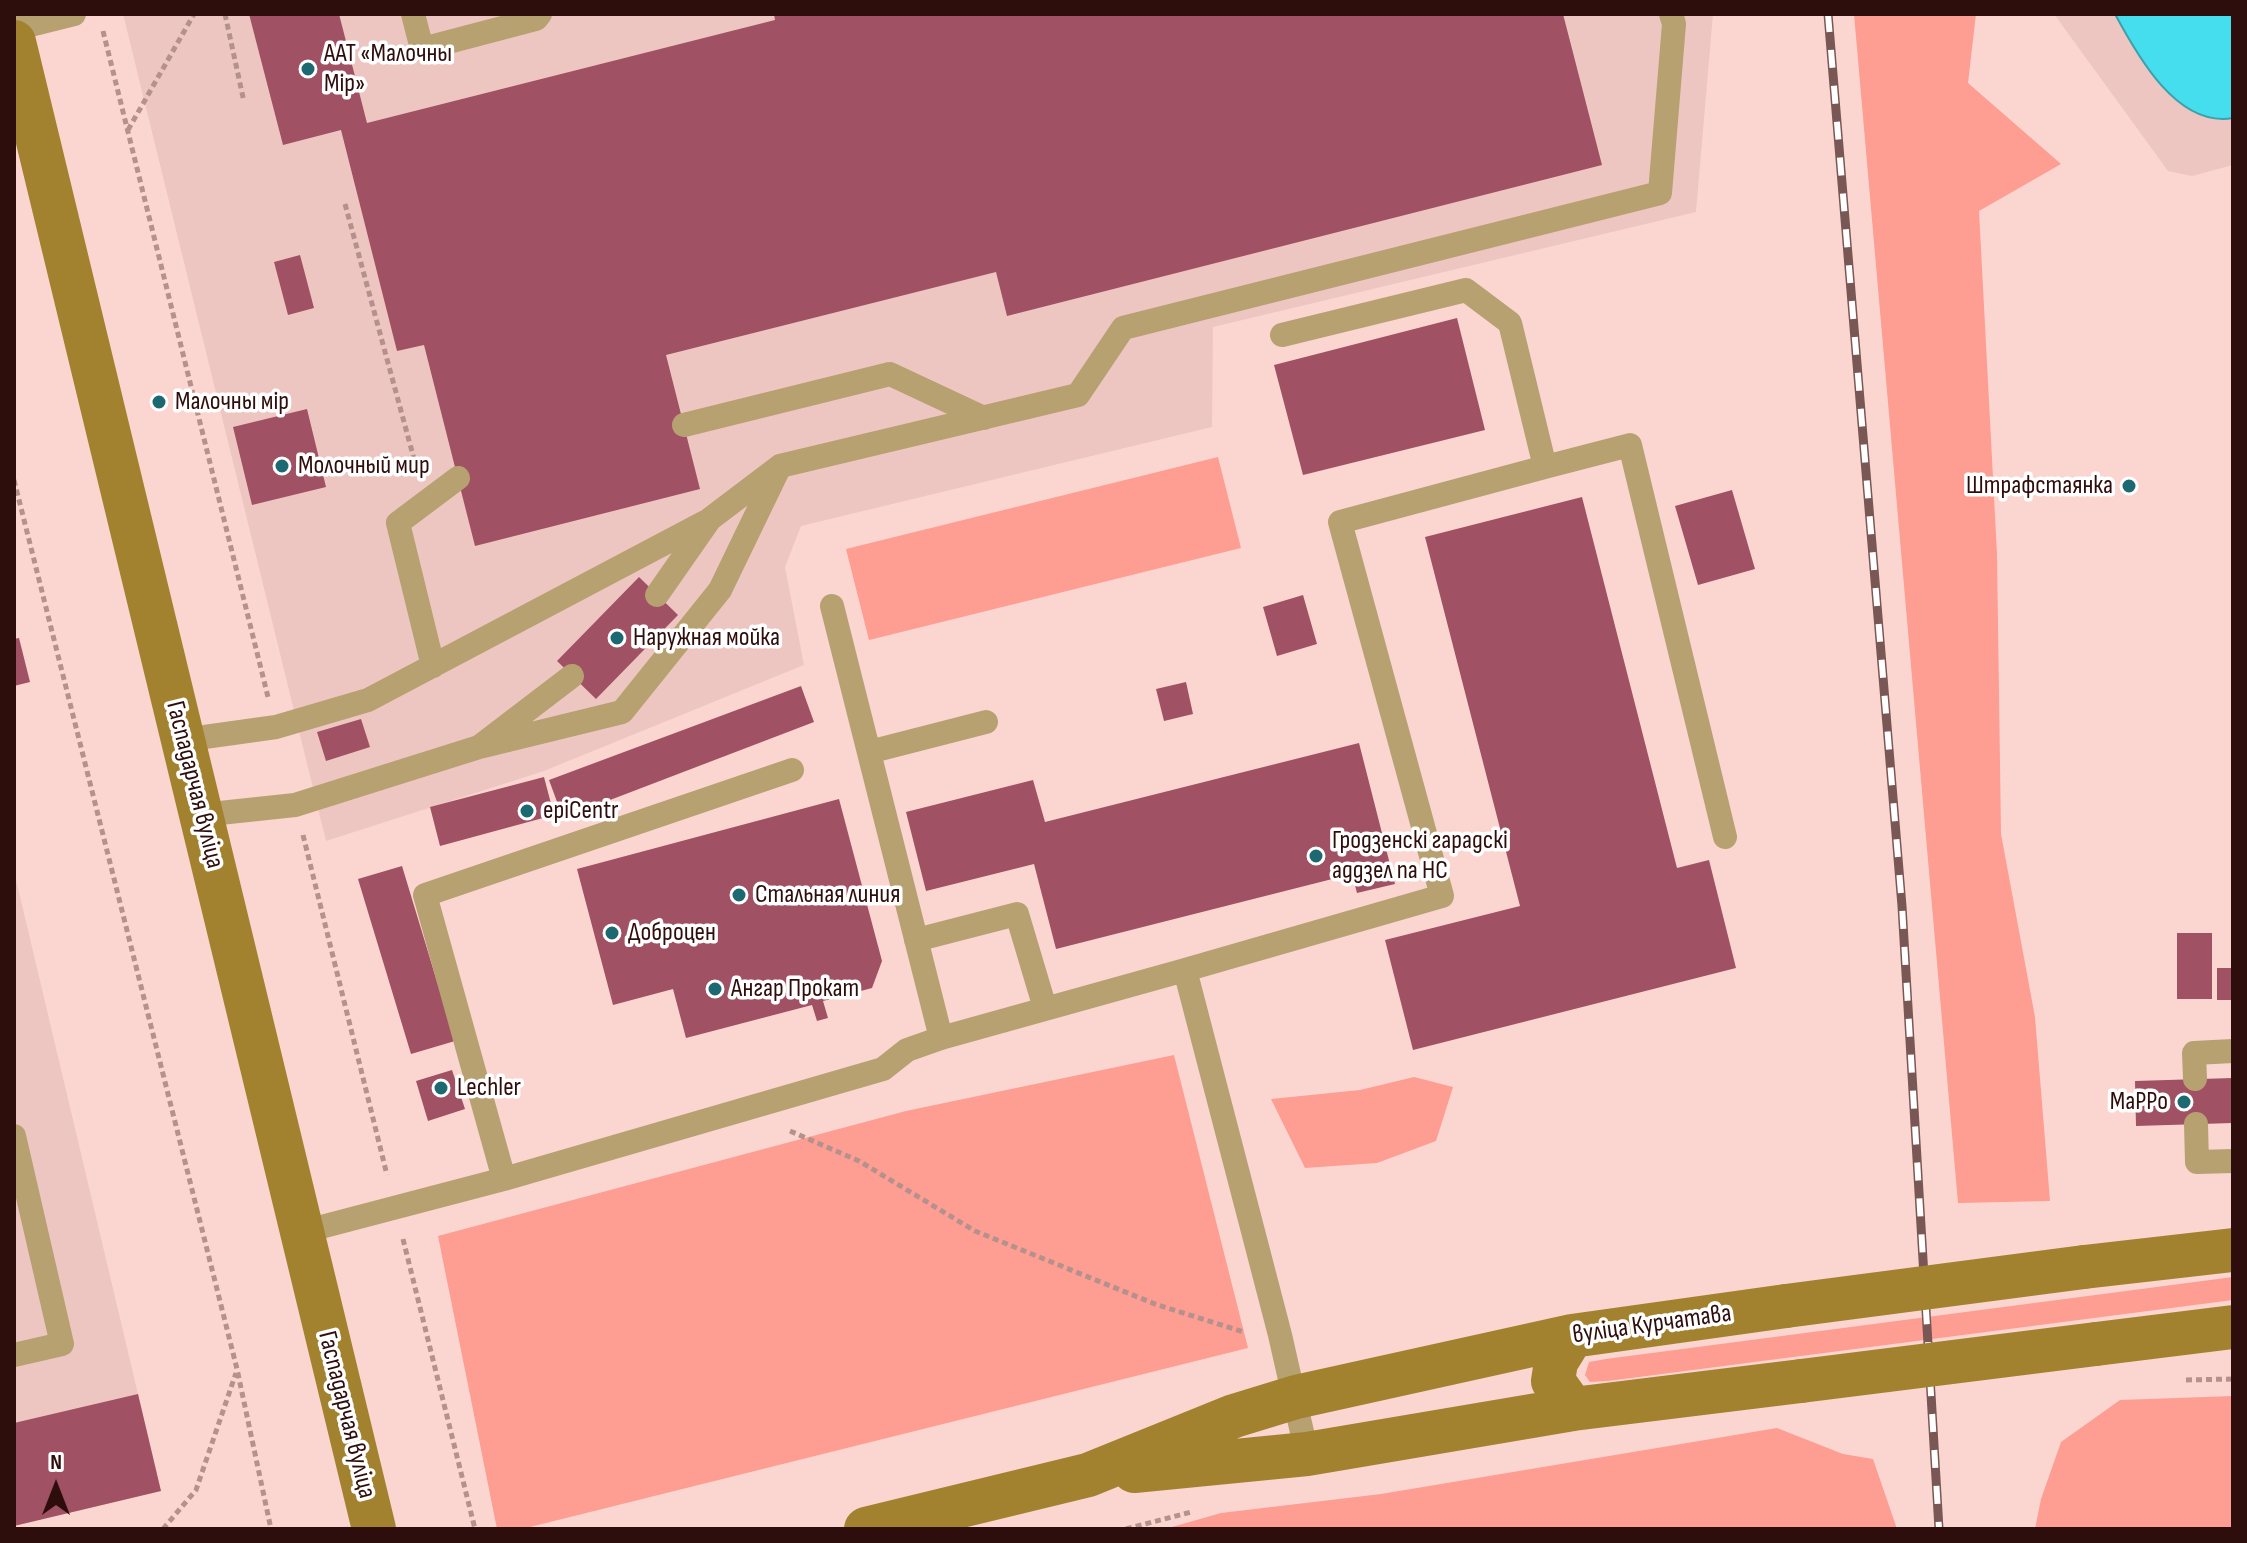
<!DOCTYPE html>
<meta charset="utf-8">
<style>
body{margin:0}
#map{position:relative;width:2247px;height:1543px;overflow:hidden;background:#fbd6d1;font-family:"Sofia Sans Condensed",sans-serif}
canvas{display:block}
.frame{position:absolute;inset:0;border:16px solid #2e0e0c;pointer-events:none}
.north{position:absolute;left:16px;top:1447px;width:80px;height:80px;-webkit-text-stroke:6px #fff;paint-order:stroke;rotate:0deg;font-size:22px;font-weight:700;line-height:32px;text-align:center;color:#2e0e0c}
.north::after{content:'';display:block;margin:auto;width:28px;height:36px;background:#2e0e0c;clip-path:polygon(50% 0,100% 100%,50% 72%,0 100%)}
</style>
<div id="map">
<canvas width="2247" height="1543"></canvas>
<div class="frame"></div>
<div class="north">N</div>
</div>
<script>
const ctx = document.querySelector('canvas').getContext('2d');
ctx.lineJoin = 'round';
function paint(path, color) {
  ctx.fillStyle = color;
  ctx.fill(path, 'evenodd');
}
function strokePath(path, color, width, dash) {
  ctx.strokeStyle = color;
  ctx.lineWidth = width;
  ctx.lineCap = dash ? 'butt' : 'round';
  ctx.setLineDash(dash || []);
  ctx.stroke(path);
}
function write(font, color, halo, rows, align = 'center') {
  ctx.font = font + ' "Sofia Sans Condensed",sans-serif';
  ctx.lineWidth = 7;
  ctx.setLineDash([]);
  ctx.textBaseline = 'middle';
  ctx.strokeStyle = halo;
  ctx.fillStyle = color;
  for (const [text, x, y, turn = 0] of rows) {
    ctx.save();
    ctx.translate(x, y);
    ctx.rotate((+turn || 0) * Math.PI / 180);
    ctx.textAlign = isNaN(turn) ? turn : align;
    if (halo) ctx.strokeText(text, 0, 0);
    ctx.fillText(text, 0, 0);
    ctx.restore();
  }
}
paint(new Path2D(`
 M123 14H1713L1696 212 1213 327 1212 427 801 526 785 567 804 665 544 771 326 841Z
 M2054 14H2233V165L2192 176 2168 171Z
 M14 871 161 1491 14 1526Z`), '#eec6c1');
paint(new Path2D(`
 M1854 14H1976L1968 83 2061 164 1979 211 1997 554 2001 834 2035 1017 2050 1201 1958 1203Z
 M1218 457 1241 548 869 640 846 549Z
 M1174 1055 1248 1348 522 1529H497L438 1236 906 1111Z
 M1414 1077 1453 1087 1436 1141 1377 1163 1305 1168 1271 1099 1360 1090Z
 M2233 1277V1300L1608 1381 1590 1382 1585 1375 1589 1362 1606 1359Z
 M2233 1396V1529H2035L2041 1499 2061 1442 2120 1400Z
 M1777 1428 1843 1454 1873 1459 1897 1529H1165L1221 1513 1381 1494Z`), '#fe9d92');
const water = new Path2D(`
 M2115 14H2233V118C2177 128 2137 55 2115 14Z`);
paint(water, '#45deef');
strokePath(water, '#3ea0ab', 2);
paint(new Path2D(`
 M249 14H339L367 123 775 20 774 14H1563L1602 165 1007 316 996 272 666 355 700 489 475 546 424 345 397 351 341 130 283 145Z
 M300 255 314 308 288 315 274 262Z
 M1457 318 1485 430 1303 475 1274 365Z
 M307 409 326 487 252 505 233 427Z
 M1732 490 1755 569 1698 585 1675 506Z
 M1582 497 1677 868 1709 860 1736 968 1413 1050 1385 940 1520 906 1425 537Z
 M639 577 678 615 596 699 557 661Z
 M1303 595 1317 644 1277 656 1263 607Z
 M19 638 30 682 14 686V639Z
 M1186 682 1193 714 1164 721 1156 689Z
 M801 686 814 722 563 818 549 780Z
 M361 719 370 747 326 761 317 732Z
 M1359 743 1395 884 1357 893 1352 874 1056 949 1034 864 926 891 906 812 1033 780 1045 822Z
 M544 777 554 815 440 846 430 807Z
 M839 799 882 961 872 988 823 1001 828 1018 817 1021 812 1005 686 1038 673 989 613 1005 577 869Z
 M402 866 455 1041 411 1054 358 879Z
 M2177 933H2212V999H2177Z
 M2217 968H2233V1000H2217Z
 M452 1070 465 1109 428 1121 416 1081Z
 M2233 1078V1123L2136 1126 2135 1081Z
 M138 1394 161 1491 14 1526V1423Z`), '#a05163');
strokePath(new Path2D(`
 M225 14 244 102
 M103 31 268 697
 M128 130 194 14
 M345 204 417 470
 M14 480 237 1369 271 1529
 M303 835 387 1175
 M790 1131 859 1161 975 1231 1155 1304 1244 1332
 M403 1239 475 1529
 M2186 1380 2233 1379
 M163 1529 196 1490 236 1373
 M1126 1529 1191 1512`), '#b5918d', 5, [6, 4]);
strokePath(new Path2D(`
 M413 14 422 49 536 19 540 14
 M14 29 74 14
 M1282 335 1466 290 1510 323 1545 467 1340 522 1442 896 1185 970 1280 1335 1307 1454
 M684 425 890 374 984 418
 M1545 467 1630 445 1725 837
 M657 595 710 519 780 466 1078 395 1123 328 1660 193 1674 24 1671 14
 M832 606 941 1038
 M433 666 398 523 458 478
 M183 740 276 727 368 700 705 522
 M479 747 622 712 720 590 778 470
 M869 752 986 722
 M201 815 295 805 479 747 572 676
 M916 940 1017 914 1045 1008
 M2195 1079 2194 1053 2233 1051
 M2196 1124 2197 1162 2233 1161
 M14 1136 62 1344 14 1355
 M504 1179 425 895 792 770
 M302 1232 504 1179 883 1069 907 1050 941 1038 1185 970`), '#b7a170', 24);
strokePath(new Path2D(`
 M14 42 374 1529
 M2084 1267 2233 1250
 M1572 1336 1556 1362 1553 1381 1573 1409
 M2096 1344 2233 1327
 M1134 1471 1307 1454 1573 1409 1801 1381
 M866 1529 1088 1475 1234 1416 1296 1397 1572 1336 1786 1306`), '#a3822f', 44);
const rail = new Path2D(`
 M1828 14 1902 906 1939 1529`);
strokePath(rail, '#795754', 9);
strokePath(rail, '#fff', 6, [18]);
strokePath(new Path2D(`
 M1786 1306 2084 1267
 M1801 1381 2096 1344`), '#a3822f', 44);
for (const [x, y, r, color] of [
 [308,69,8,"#1d6972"],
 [159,402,8,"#1d6972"],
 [282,466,8,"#1d6972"],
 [2129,486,8,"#1d6972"],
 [617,638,8,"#1d6972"],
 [527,811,8,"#1d6972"],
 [1316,856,8,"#1d6972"],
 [739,895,8,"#1d6972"],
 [612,933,8,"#1d6972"],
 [715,989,8,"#1d6972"],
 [441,1088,8,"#1d6972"],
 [2184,1102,8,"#1d6972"]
]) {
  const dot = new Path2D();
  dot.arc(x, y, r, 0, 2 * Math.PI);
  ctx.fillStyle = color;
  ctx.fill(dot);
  strokePath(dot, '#fff', 3);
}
write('26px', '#2e0e0c', '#fff', [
 ["ААТ «Малочны",324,54],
 ["Мір»",324,84],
 ["Малочны мір",175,402],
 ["Молочный мир",298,466],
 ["Штрафстаянка",2113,486,"right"],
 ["Наружная мойка",633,638],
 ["epiCentr",543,811],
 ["Гродзенскі гарадскі",1332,841],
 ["аддзел па НС",1332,871],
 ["Стальная линия",755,895],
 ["Доброцен",628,933],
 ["Ангар Прокат",731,989],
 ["Lechler",457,1088],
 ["МаРРо",2168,1102,"right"]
], 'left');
write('26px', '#2e0e0c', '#fff', [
 ["Гаспадарчая вуліца",194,785,76],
 ["вуліца Курчатава",1652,1325,-8],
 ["Гаспадарчая вуліца",346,1415,76]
]);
</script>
